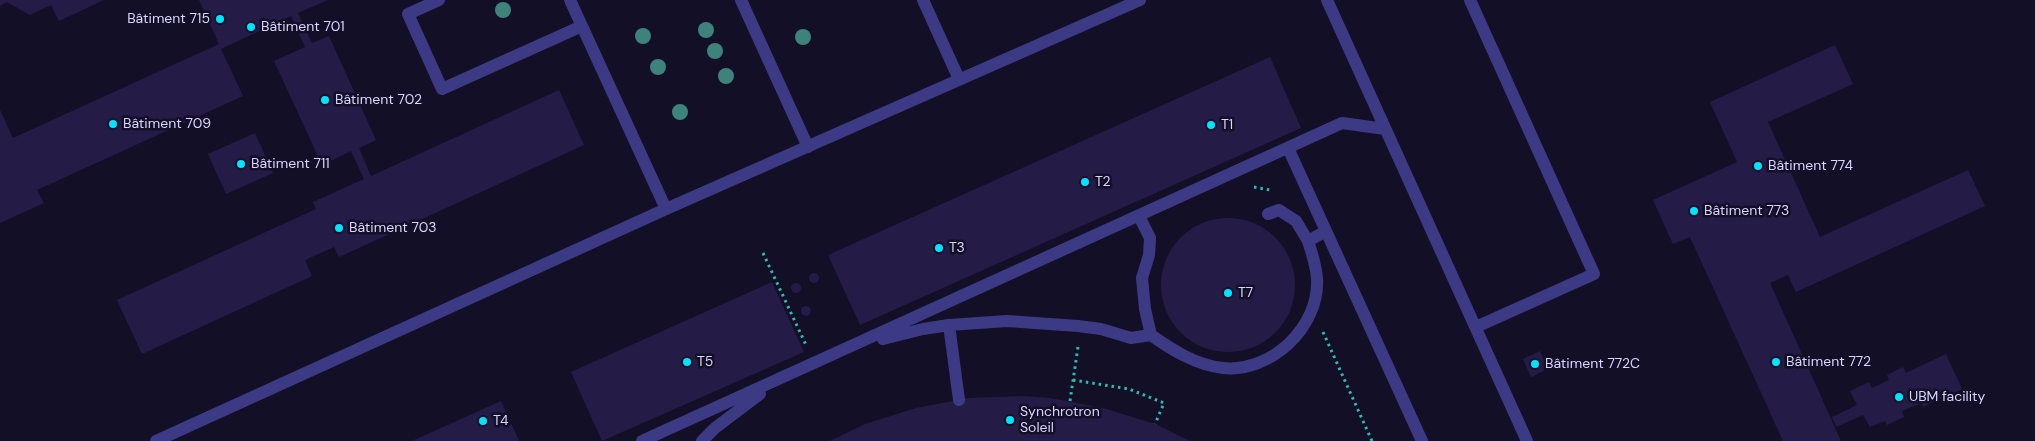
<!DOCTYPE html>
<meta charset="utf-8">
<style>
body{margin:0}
canvas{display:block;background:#130f26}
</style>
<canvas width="2035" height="441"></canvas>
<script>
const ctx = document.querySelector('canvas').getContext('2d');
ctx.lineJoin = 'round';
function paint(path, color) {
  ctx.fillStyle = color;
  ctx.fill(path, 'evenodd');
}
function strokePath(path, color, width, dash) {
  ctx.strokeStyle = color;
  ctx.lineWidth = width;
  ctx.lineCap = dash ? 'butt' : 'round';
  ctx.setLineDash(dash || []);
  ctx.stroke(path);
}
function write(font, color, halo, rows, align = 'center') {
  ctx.font = font + ' "DM Sans",sans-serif';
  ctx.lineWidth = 5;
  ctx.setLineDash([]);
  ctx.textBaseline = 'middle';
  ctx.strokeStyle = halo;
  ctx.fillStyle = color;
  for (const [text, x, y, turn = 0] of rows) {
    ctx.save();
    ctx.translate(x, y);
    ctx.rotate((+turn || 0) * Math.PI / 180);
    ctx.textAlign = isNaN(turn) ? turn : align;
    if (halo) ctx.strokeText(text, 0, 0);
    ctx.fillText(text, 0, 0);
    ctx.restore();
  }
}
paint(new Path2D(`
 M0 0H104L59 21 51 5 30 15 7 2 0 6Z
 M199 0H328L298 13 312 43 329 36 376 140 359 148 371 176 559 90 584 145 339 257 334 247 305 260 312 276 142 354 117 300 316 209 313 202 364 179 351 151 322 165 274 61 305 47 291 16 221 49 243 96 37 190 44 203 0 223V110L13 138 219 44Z
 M1835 45 1853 84 1768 122 1820 237 1968 170 1985 206 1796 292 1788 275 1770 283 1841 441H1783L1690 237 1673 244 1653 200 1737 162 1710 102Z
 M1270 57 1301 128 860 325 828 255Z
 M255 133 273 173 226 194 208 154Z
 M1161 285a67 67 0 1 1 134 0a67 67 0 1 1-134 0Z
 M809 278a5 5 0 1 1 10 0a5 5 0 1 1-10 0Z
 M772 282 804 352 602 441 571 372Z
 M791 288a5 5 0 1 1 10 0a5 5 0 1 1-10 0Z
 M801 311a5 5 0 1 1 10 0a5 5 0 1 1-10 0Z
 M1540 351 1548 369 1531 377 1523 359Z
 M1946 354 1962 389 1923 407 1921 403 1902 411 1904 417 1887 425 1885 421 1870 427 1863 415 1836 427 1832 417 1857 405 1850 391 1869 382 1872 388 1889 380 1887 375 1903 367 1906 373Z
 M1023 396 1050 398 1103 408 1155 424 1190 441H830L865 424 916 408 969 398Z
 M501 401 519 441H412Z`), '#241b47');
strokePath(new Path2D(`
 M1254 187 1270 190
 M763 253 806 345
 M1323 332 1372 441
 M1073 380 1129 389 1164 403 1155 424
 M1070 401 1078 347`), '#2fb8b0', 3, [2.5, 4]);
strokePath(new Path2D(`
 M439 0 408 14 442 89 582 26
 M570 0 666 209
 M741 0 808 147
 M923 0 959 79
 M1327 0 1527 441
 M1470 0 1594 274 1476 327
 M1288 148 1422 441
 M1268 214 1279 210 1296 221 1308 241
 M1139 216 1150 238 1149 255 1142 278 1145 309 1151 335C1172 350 1196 365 1223 368 1271 373 1320 327 1317 278 1316 266 1312 253 1308 241L1326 231
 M949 325 959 400
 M883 339 923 329 949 325 1007 321 1078 326 1101 329 1131 338 1151 335
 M156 441 666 209 1140 0
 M642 441 1342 123 1385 129
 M702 441 715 428 760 394`), '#3d3a85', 12);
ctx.fillStyle = '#3d827b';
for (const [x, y] of [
 [503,10],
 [706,30],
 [643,36],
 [803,37],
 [715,51],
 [658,67],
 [726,76],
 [680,112]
]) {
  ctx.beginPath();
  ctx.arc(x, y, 8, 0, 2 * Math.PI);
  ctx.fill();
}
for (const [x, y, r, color] of [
 [220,19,5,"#00e5ff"],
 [251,27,5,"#00e5ff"],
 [325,100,5,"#00e5ff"],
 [113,124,5,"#00e5ff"],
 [1211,125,5,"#00e5ff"],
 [241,164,5,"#00e5ff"],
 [1758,166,5,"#00e5ff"],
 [1085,182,5,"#00e5ff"],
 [1694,211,5,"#00e5ff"],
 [339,228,5,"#00e5ff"],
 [939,248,5,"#00e5ff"],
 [1228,293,5,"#00e5ff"],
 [687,362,5,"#00e5ff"],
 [1776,362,5,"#00e5ff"],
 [1535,364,5,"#00e5ff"],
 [1899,397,5,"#00e5ff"],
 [1010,420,5,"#00e5ff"],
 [483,421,5,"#00e5ff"]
]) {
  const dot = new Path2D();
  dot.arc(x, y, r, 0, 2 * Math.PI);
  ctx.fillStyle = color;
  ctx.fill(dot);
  strokePath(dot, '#130f26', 2);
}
write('14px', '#d9d4ff', '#130f26', [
 ["Bâtiment 715",210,19,"right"],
 ["Bâtiment 701",261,27],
 ["Bâtiment 702",335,100],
 ["Bâtiment 709",123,124],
 ["T1",1221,125],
 ["Bâtiment 711",251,164],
 ["Bâtiment 774",1768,166],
 ["T2",1095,182],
 ["Bâtiment 773",1704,211],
 ["Bâtiment 703",349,228],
 ["T3",949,248],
 ["T7",1238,293],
 ["T5",697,362],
 ["Bâtiment 772",1786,362],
 ["Bâtiment 772C",1545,364],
 ["UBM facility",1909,397],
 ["Synchrotron",1020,412],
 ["Soleil",1020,428],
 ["T4",493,421]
], 'left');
</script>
